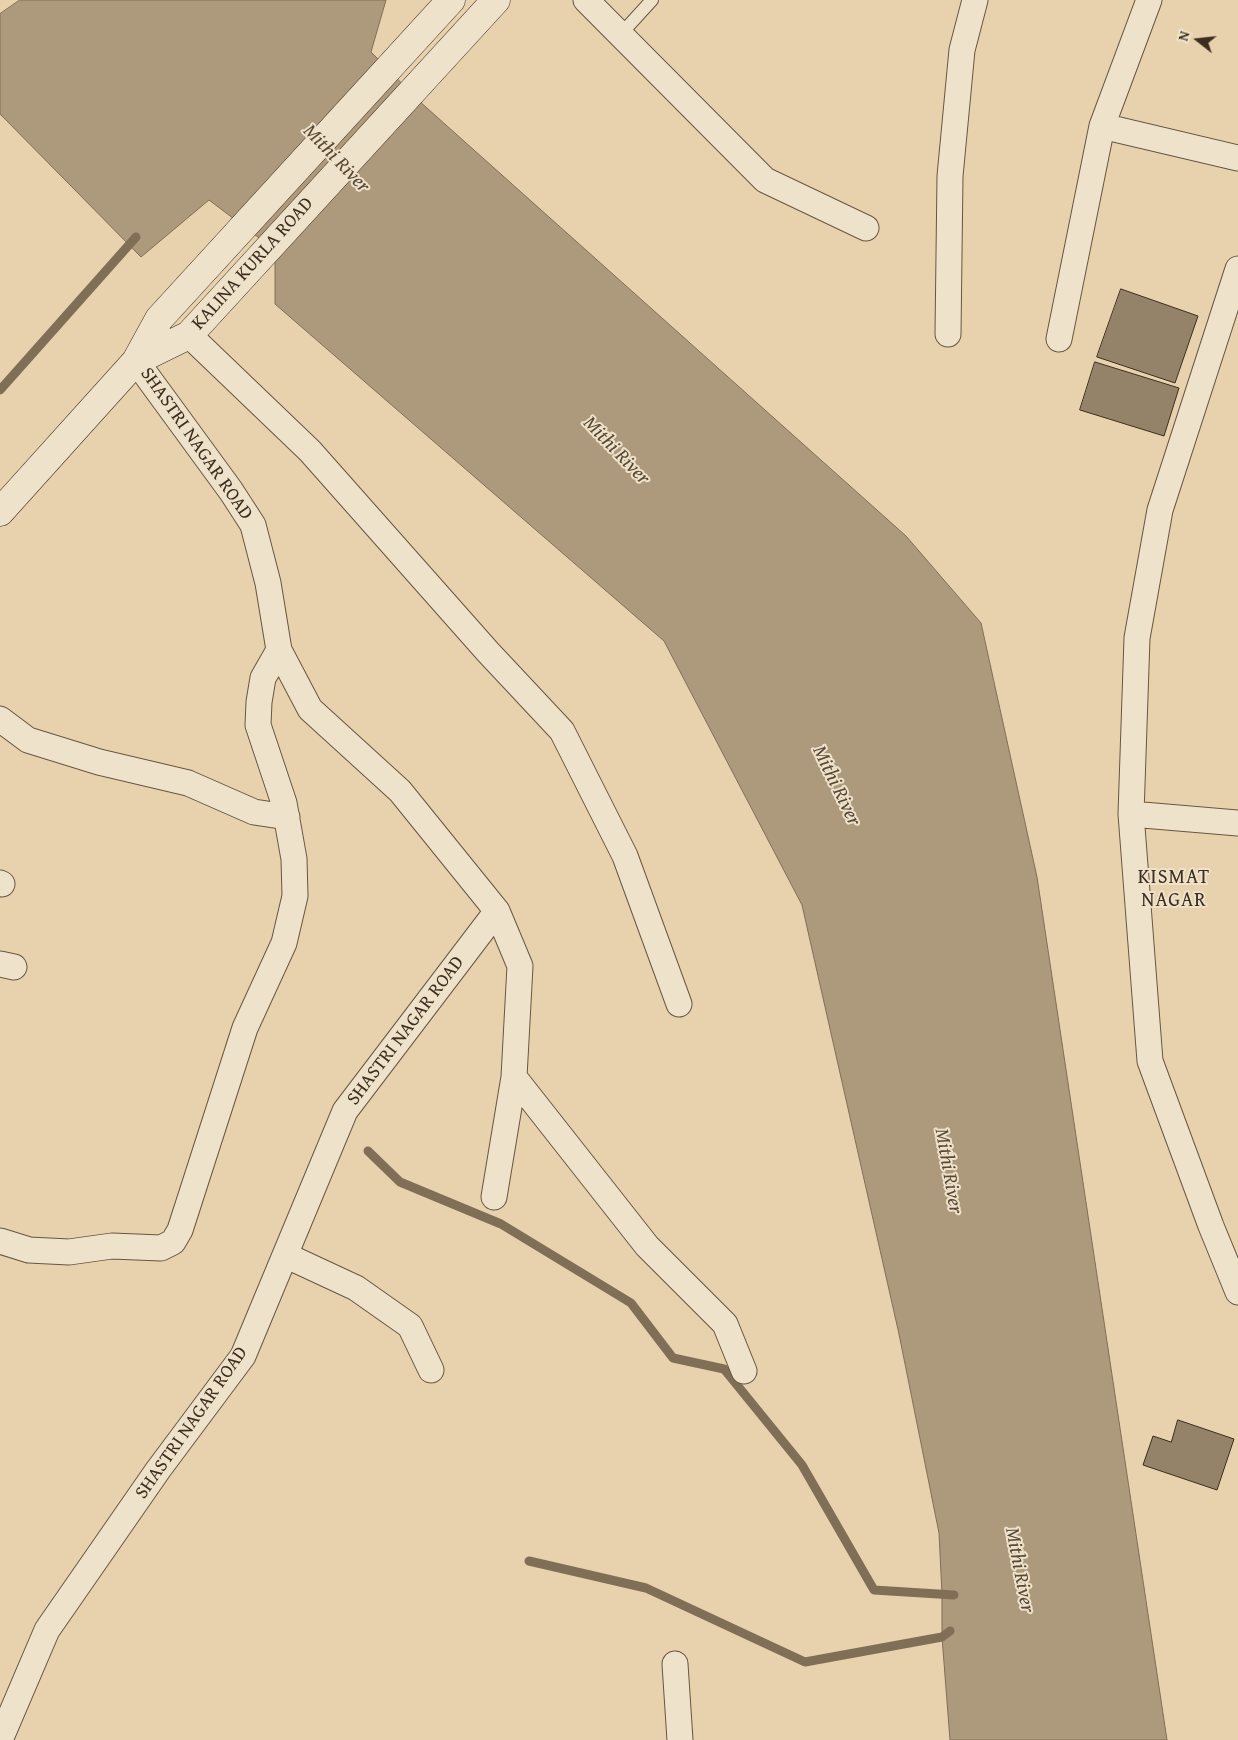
<!DOCTYPE html>
<style>
body{margin:0}
#map{position:relative;width:1238px;height:1740px;overflow:hidden;background:#e7d2ad;font-family:"Gentium Book Plus",serif}
canvas{display:block}
.north{position:absolute;left:1173px;top:15px;width:50px;height:50px;-webkit-text-stroke:4px #efe2ca;paint-order:stroke;rotate:286deg;font-size:14px;font-weight:700;line-height:20px;text-align:center;color:#3c2d1f}
.north::after{content:'';display:block;margin:auto;width:18px;height:22px;background:#3c2d1f;clip-path:polygon(50% 0,100% 100%,50% 72%,0 100%)}
</style>
<div id="map">
<canvas width="1238" height="1740"></canvas>
<div class="north">N</div>
</div>
<script>
const ctx = document.querySelector('canvas').getContext('2d');
ctx.lineJoin = 'round';
function paint(path, color) {
  ctx.fillStyle = color;
  ctx.fill(path, 'evenodd');
}
function strokePath(path, color, width, dash) {
  ctx.strokeStyle = color;
  ctx.lineWidth = width;
  ctx.lineCap = dash ? 'butt' : 'round';
  ctx.setLineDash(dash || []);
  ctx.stroke(path);
}
function write(font, color, halo, rows, align = 'center') {
  ctx.font = font + ' "Gentium Book Plus",serif';
  ctx.lineWidth = 4;
  ctx.setLineDash([]);
  ctx.textBaseline = 'middle';
  ctx.strokeStyle = halo;
  ctx.fillStyle = color;
  for (const [text, x, y, turn = 0] of rows) {
    ctx.save();
    ctx.translate(x, y);
    ctx.rotate((+turn || 0) * Math.PI / 180);
    ctx.textAlign = isNaN(turn) ? turn : align;
    if (halo) ctx.strokeText(text, 0, 0);
    ctx.fillText(text, 0, 0);
    ctx.restore();
  }
}
const water = new Path2D(`
 M20 0H386L371 52 418 100 906 536 981 623 1037 877 1167 1740H950L942 1637V1594L939 1533 899 1334 802 905 664 641 275 304V250L209 200 141 257 0 114V14Z`);
paint(water, '#ad9a7d');
strokePath(water, '#806e57', 1);
strokePath(new Path2D(`
 M0 390 136 237
 M368 1151 400 1182 501 1224 631 1303 673 1358 724 1369 802 1465 874 1590 954 1595
 M529 1561 646 1588 805 1662 942 1637 950 1631`), '#806e57', 9);
const building = new Path2D(`
 M1121 289 1198 316 1175 383 1097 357Z
 M1095 362 1179 388 1164 436 1080 410Z
 M1178 1420 1234 1439 1217 1490 1143 1465 1153 1436 1171 1442Z`);
paint(building, '#958369');
strokePath(building, '#3c2d1f', 1);
const lane = new Path2D(`
 M621 34 652 0`);
const street = new Path2D(`
 M586 0 765 180 866 228
 M1102 126 1238 158
 M1238 269 1160 510 1137 638 1131 814 1150 1061 1211 1226 1238 1292
 M948 334 950 176 962 50 975 0
 M189 335 310 451 488 652 562 731 625 856 679 1004
 M1059 339 1102 126 1149 0
 M136 361 231 491 253 525 268 583 279 650 310 709 400 791 497 911 520 966 514 1077 494 1197
 M0 719 28 740 99 762 188 783 254 812 287 817
 M1131 814 1238 823
 M0 883 2 884
 M0 964 14 967
 M514 1077 647 1246 725 1324 744 1371
 M0 1241 29 1250 69 1252 112 1246 161 1248 173 1242 180 1230 245 1028 284 943 295 896 294 859 284 803 258 725 259 702 263 678 279 650
 M285 1255 356 1288 410 1326 431 1370
 M675 1664 680 1740
 M0 1740 47 1630 158 1470 243 1356 345 1111 497 911`);
const secondary = new Path2D(`
 M136 361 159 319 451 0
 M0 512 136 361 189 335 496 0`);
strokePath(lane, '#675642', 14);
strokePath(street, '#675642', 27);
strokePath(secondary, '#3c2d1f', 29);
strokePath(lane, '#efe2ca', 12);
strokePath(street, '#efe2ca', 25);
strokePath(secondary, '#efe2ca', 28);
write('19px', '#3c2d1f', '#efe2ca', [
 ["KALINA KURLA ROAD",253,264,-48],
 ["SHASTRI NAGAR ROAD",196,444,55],
 ["SHASTRI NAGAR ROAD",406,1031,-53],
 ["SHASTRI NAGAR ROAD",192,1423,-55]
]);
write('italic 20px', '#584836', '#efe2ca', [
 ["Mithi River",336,159,46],
 ["Mithi River",616,451,46],
 ["Mithi River",836,786,64],
 ["Mithi River",948,1171,80],
 ["Mithi River",1019,1570,79]
]);
ctx.letterSpacing = '1px';
write('20px', '#3c2d1f', '#efe2ca', [
 ["KISMAT",1174,878],
 ["NAGAR",1174,901]
]);
ctx.letterSpacing = '0px';
</script>
